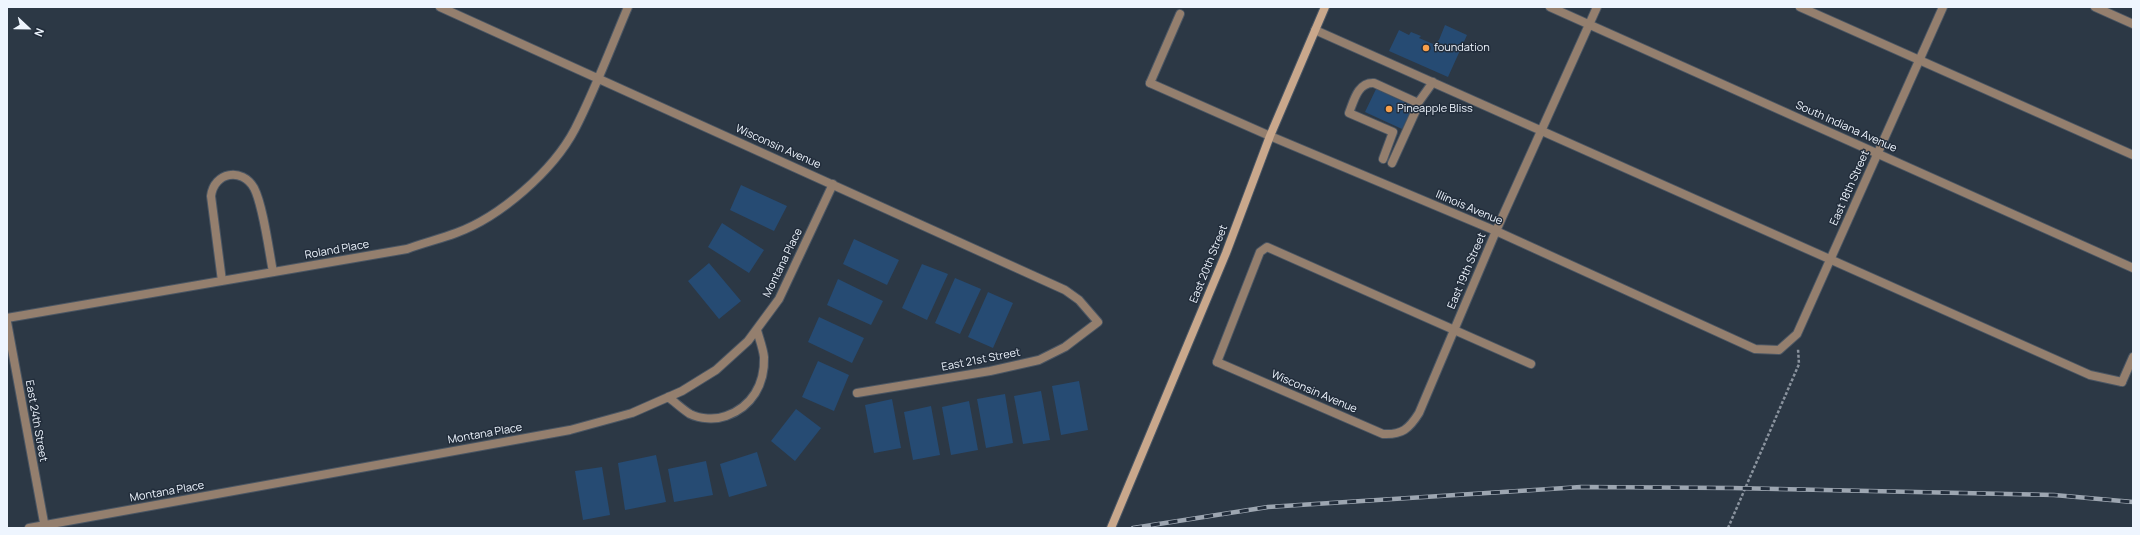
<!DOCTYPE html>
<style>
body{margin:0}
#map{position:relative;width:2140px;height:535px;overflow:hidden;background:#2c3845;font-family:Manrope,sans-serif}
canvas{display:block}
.frame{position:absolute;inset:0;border:8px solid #eef5fe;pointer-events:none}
.north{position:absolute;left:8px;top:8px;width:40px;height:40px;-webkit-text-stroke:3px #222d3b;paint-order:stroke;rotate:112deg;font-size:11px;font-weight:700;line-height:16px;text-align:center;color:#eef5fe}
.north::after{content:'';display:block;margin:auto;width:14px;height:18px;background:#eef5fe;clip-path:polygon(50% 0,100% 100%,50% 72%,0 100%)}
</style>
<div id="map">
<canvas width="2140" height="535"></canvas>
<div class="frame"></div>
<div class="north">N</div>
</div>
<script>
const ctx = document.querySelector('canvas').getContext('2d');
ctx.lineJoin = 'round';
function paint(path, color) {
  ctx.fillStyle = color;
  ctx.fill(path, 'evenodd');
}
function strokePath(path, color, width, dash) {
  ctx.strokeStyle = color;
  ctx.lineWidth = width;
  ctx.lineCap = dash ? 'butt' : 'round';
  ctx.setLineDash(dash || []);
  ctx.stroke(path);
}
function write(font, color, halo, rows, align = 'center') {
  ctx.font = font + ' Manrope,sans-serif';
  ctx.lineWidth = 3;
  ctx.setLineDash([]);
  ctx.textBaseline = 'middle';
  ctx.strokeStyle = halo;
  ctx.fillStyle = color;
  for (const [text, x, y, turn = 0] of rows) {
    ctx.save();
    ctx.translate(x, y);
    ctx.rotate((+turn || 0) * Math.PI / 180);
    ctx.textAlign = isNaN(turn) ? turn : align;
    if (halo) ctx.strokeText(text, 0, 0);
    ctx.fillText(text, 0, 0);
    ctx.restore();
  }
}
paint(new Path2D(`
 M1445 25 1467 35 1448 77 1389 51 1399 30 1409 35 1411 32 1421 36 1419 38 1433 44 1439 40Z
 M1376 89 1413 106 1402 129 1365 112Z
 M741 185 787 206 774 231 730 210Z
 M722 223 764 250 749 273 708 247Z
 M854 239 899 260 887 285 843 264Z
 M709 263 741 301 719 319 688 281Z
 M922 264 948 274 927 320 902 308Z
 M955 278 981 289 960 334 935 323Z
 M838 279 883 301 871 325 827 305Z
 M988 292 1013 303 993 348 968 337Z
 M819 317 864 338 852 363 808 342Z
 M818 361 849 375 834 411 802 397Z
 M1079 381 1088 430 1061 435 1052 386Z
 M1041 391 1050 440 1023 444 1014 396Z
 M1005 394 1013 443 986 448 977 399Z
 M892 399 901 448 874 453 865 405Z
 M969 401 978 450 951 455 942 407Z
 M931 406 940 455 913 460 904 412Z
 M796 409 821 428 795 461 771 441Z
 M757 452 767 486 729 497 720 464Z
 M656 455 666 502 625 510 618 463Z
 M706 461 713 495 674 502 668 469Z
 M602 467 610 515 583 520 575 471Z`), '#264b73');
const service = new Path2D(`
 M1800 7 2133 155
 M1315 30 2090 375 2122 382
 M1150 83 1180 14
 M1418 103 1433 82
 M1383 159 1393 132 1349 113C1354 100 1358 82 1374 83L1418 103 1417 108 1392 163
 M1217 362 1260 252 1267 247 1531 364`);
const minor = new Path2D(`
 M440 7 1065 290 1079 300 1098 322 1065 347 1039 360 990 371 857 393
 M2095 7 2133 24
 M1150 83 1270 136 1496 231 1755 349 1779 350 1797 334 1943 7
 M222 281 211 196C214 172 242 167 254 188 263 205 269 251 273 272
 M7 318 407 249C423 243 440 239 456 233 500 217 553 171 575 129 595 90 611 47 628 7
 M7 322 45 528
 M1217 362 1383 434C1402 435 1409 429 1419 413L1496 231 1597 7
 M2122 382 2133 357
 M668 397C675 402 682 409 690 414 700 419 715 420 726 416 752 407 765 384 764 357 763 348 759 338 757 330
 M29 528 570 430 632 413 682 391 716 370 748 341 779 299 833 184`);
const tertiary = new Path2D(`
 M1550 7 2133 268`);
const secondary = new Path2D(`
 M1111 528 1226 253 1270 136 1325 7`);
strokePath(service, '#4b5663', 10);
strokePath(minor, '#4b5663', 10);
strokePath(tertiary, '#4b5663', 10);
strokePath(secondary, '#4b5663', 10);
strokePath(new Path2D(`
 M1728 528 1799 364 1798 349`), '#8a939e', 2.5, [3, 2]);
strokePath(service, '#947f6e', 8);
strokePath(minor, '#947f6e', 8);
strokePath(tertiary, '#947f6e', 8);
strokePath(secondary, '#c9a88c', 8);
const rail = new Path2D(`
 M1133 528 1268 507 1581 487 1732 488 2054 495 2133 502`);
strokePath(rail, '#9da6b1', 4.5);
strokePath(rail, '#222d3b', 3, [9]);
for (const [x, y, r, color] of [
 [1426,48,4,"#f8a04b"],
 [1389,109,4,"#f8a04b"]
]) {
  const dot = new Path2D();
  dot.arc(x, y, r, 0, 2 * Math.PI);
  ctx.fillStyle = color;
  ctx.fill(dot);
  strokePath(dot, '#222d3b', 1.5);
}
write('11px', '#eef5fe', '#222d3b', [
 ["foundation",1434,48],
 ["Pineapple Bliss",1397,109]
], 'left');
write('11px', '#eef5fe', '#222d3b', [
 ["South Indiana Avenue",1846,127,24],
 ["Wisconsin Avenue",778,147,24],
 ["East 18th Street",1850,188,-66],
 ["Illinois Avenue",1469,208,23],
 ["Roland Place",337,250,-10],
 ["Montana Place",783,263,-64],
 ["East 20th Street",1209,264,-68],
 ["East 19th Street",1467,271,-67],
 ["East 21st Street",981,360,-11],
 ["Wisconsin Avenue",1314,392,23],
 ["East 24th Street",36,421,80],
 ["Montana Place",485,434,-10],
 ["Montana Place",167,492,-10]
]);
</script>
